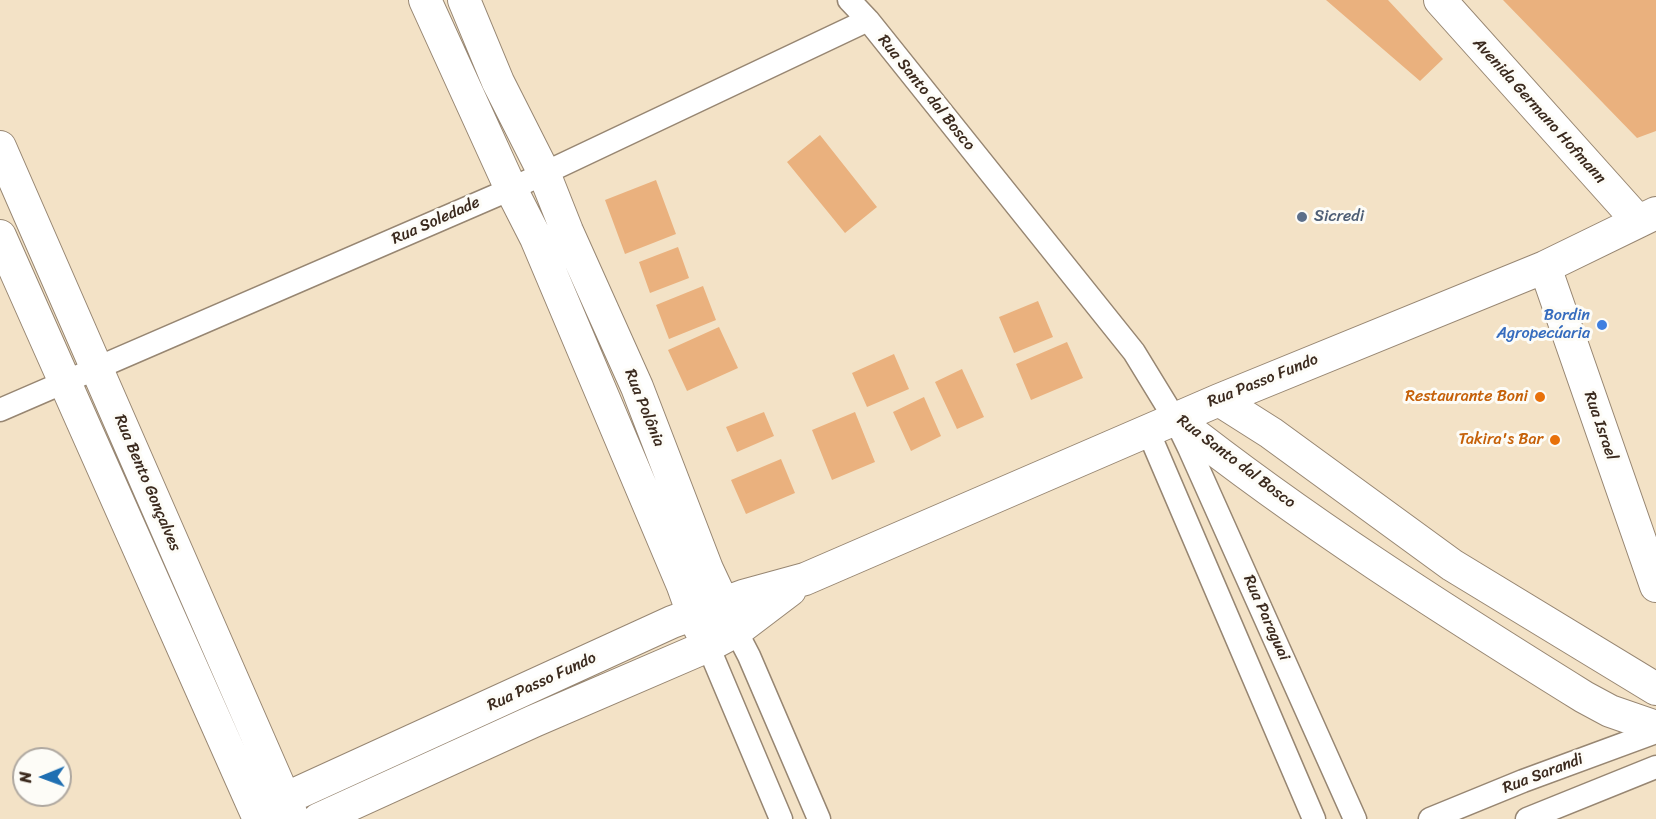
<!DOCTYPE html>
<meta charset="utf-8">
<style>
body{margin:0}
#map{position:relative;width:1656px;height:819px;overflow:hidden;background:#f3e2c6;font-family:Sriracha,sans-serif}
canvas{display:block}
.north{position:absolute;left:12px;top:747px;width:60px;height:60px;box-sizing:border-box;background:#fdfcf7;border:2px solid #afa8a0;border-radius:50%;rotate:269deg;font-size:16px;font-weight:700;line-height:24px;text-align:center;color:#3b2a1e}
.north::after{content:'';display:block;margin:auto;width:21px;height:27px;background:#1f6fb2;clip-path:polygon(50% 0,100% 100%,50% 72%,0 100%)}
</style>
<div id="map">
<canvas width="1656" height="819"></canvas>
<div class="north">N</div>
</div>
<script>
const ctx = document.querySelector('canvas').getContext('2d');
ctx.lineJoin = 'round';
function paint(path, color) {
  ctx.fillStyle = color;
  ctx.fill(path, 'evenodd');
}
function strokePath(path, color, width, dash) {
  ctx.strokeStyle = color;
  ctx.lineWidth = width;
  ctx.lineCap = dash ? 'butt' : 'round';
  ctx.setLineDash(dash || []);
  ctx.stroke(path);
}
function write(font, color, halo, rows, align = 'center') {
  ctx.font = font + ' Sriracha,sans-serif';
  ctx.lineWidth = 6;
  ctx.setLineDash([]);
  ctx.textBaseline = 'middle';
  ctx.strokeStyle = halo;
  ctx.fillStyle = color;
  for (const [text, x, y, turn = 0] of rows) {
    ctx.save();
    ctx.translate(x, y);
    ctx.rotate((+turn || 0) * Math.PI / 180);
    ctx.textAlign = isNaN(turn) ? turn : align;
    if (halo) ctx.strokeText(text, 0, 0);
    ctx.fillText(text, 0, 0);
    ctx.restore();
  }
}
paint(new Path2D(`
 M1326 0H1388L1443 59 1420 81Z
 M1503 0H1656V131L1637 138Z
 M820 135 877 207 845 233 787 162Z
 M656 180 676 234 625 254 605 200Z
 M678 247 689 278 650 293 639 262Z
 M703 286 716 320 669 339 656 305Z
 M1038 301 1053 337 1014 353 999 317Z
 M719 327 738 368 687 391 668 350Z
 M1067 342 1083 378 1031 400 1016 364Z
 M894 354 909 389 867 407 852 373Z
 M962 369 984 417 957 429 935 382Z
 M924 397 941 436 911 451 893 412Z
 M764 412 774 436 737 452 726 427Z
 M855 412 875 462 832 480 812 430Z
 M781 459 795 493 746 514 731 480Z`), '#eab17e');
const street = new Path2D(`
 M849 0 868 20 1134 352 1175 419 1189 448 1355 819
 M0 410 511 189 868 20
 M1148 431 1314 819
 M736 631 749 656 819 819
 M708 646 781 819
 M1430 819 1523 781 1656 732
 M1527 819 1656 767`);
const secondary = new Path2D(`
 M425 0 511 189 536 238 683 586 693 614 708 646
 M464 0 498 82 544 173 567 231 637 387 707 569 736 631
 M1440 0 1638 221
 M0 147 293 818
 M0 236 259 819
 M1545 267 1656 586
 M1219 400 1271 433 1452 565 1656 689
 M1175 419C1304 521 1444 610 1584 697L1610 711 1656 727
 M256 812 672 622 743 596 805 579 1219 400 1545 267 1656 213
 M319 819 534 721 708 646 736 631 790 590`);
strokePath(street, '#978672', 25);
strokePath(secondary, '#978672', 34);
strokePath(street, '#fff', 22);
strokePath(secondary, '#fff', 32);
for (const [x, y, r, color] of [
 [1302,217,6,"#5c6f8a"],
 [1602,325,6,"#3f7fe0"],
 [1540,397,6,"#e8710a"],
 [1555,440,6,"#e8710a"]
]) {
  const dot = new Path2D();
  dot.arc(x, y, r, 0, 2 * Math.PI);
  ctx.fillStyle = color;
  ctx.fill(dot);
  strokePath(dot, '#fdfcf7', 2);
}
write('16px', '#3b2a1e', '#fdfcf7', [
 ["Rua Santo dal Bosco",926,93,51],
 ["Avenida Germano Hofmann",1539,111,48],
 ["Rua Soledade",436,221,-24],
 ["Rua Passo Fundo",1263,381,-22],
 ["Rua Polônia",644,408,68],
 ["Rua Israel",1600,426,71],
 ["Rua Santo dal Bosco",1236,462,37],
 ["Rua Bento Gonçalves",147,483,67],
 ["Rua Paraguai",1266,618,66],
 ["Rua Passo Fundo",542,682,-25],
 ["Rua Sarandi",1543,774,-21]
]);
write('16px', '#4e5e75', '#fdfcf7', [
 ["Sicredi",1314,217]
], 'left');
write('16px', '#366cbe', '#fdfcf7', [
 ["Bordin",1590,316],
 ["Agropecúaria",1590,334]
], 'right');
write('16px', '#c56008', '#fdfcf7', [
 ["Restaurante Boni",1528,397],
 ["Takira's Bar",1543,440]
], 'right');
</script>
